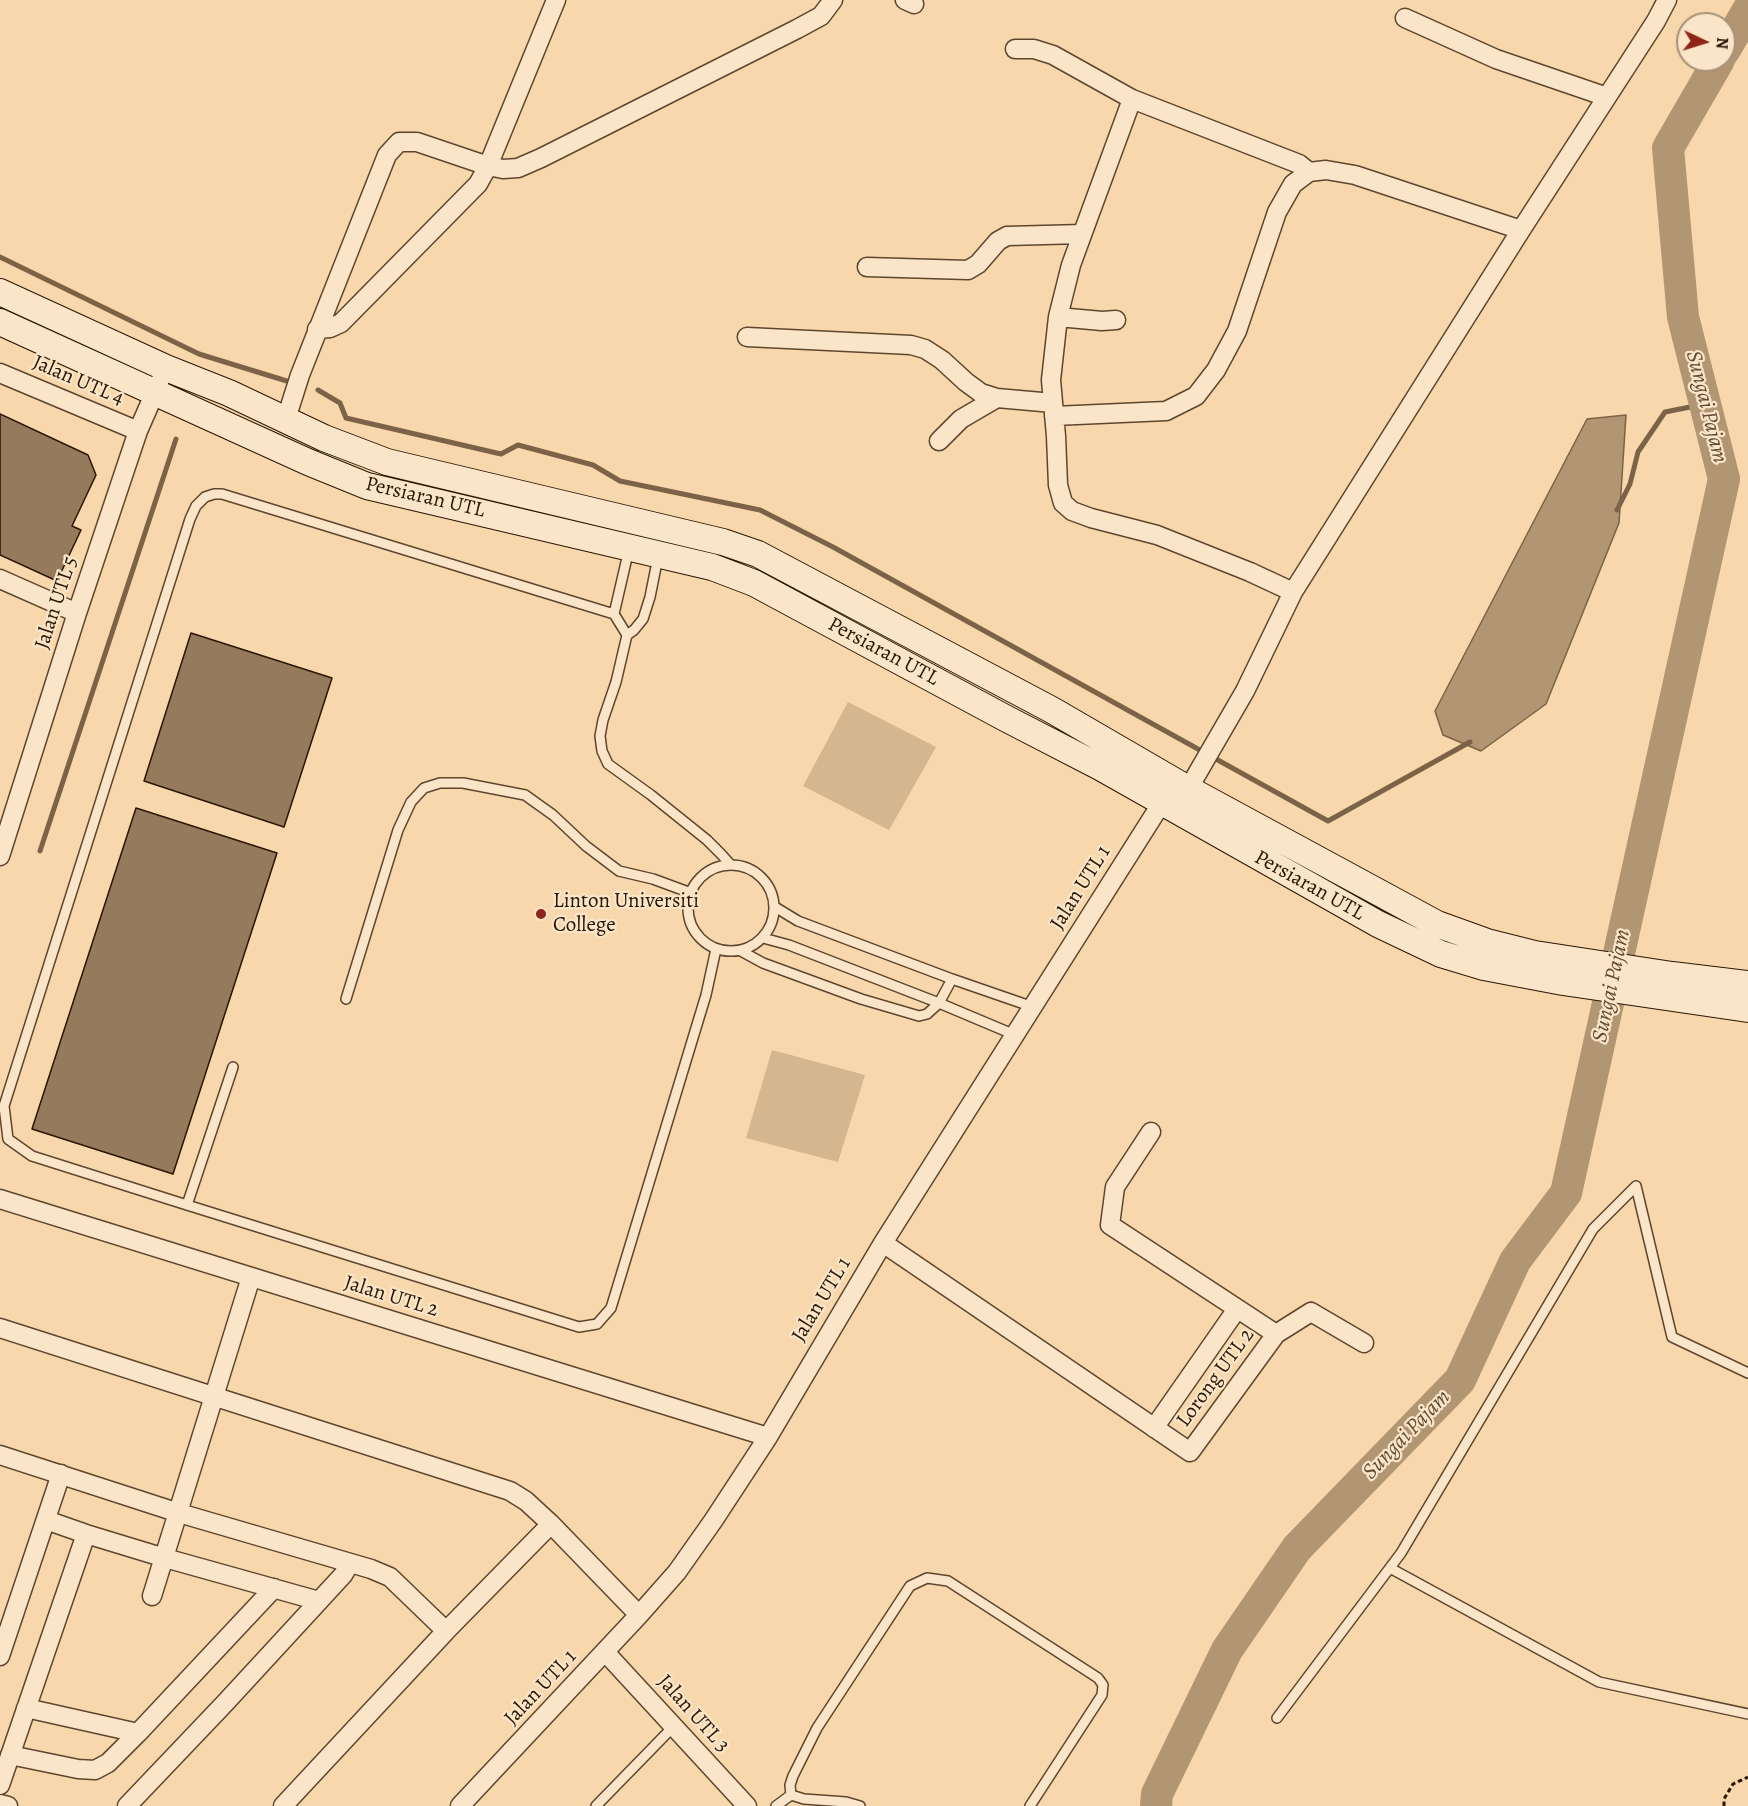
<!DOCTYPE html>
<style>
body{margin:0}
#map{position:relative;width:1748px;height:1806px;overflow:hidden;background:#f7d7ab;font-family:Alegreya,serif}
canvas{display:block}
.north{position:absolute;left:1676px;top:12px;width:60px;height:60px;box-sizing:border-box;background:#fae5c8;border:2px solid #a7927a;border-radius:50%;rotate:94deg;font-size:16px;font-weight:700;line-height:24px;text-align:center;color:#2b1604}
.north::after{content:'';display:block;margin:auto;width:21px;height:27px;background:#8f2418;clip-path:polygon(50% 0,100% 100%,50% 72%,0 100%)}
</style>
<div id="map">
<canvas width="1748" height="1806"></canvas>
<div class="north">N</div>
</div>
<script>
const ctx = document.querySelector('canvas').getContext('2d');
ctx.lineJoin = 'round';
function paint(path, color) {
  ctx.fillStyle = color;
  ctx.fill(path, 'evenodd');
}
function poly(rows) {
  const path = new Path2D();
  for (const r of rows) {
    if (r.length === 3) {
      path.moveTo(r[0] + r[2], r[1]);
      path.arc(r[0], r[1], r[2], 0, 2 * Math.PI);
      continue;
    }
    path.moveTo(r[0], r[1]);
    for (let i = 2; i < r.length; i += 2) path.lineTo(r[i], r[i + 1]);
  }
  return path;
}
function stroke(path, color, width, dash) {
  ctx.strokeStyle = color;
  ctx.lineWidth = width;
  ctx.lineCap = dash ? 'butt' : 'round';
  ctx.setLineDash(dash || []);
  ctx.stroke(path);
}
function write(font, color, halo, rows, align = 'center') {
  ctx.font = font + ' Alegreya,serif';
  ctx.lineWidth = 4.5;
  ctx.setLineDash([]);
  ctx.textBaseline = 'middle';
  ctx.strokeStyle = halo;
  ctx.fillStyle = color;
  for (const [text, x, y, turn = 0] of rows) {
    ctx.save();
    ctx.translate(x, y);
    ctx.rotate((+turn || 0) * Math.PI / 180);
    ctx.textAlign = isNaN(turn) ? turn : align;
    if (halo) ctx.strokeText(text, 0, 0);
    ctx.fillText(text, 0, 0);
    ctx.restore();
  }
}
const green = poly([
 [848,702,936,747,889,830,803,786],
 [772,1050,865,1075,838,1162,746,1138]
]);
const water = poly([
 [1626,415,1619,523,1546,704,1481,751,1443,735,1435,711,1587,419,1626,415]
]);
const stream = poly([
 [0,257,199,354,290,382],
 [318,390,340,403,346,418,501,454,518,445,593,465,620,481,760,510,833,547,1328,821,1470,742],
 [1617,510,1630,484,1638,452,1665,412,1705,404],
 [40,851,176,439]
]);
const river = poly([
 [1724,51,1748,10],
 [1156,1806,1157,1794,1227,1650,1297,1548,1460,1380,1515,1261,1566,1193,1724,479,1683,317,1668,148,1719,60]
]);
const building = poly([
 [0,414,88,455,96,475,72,526,81,530,57,581,0,555,0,414],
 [191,633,332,678,284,827,144,781,191,633],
 [136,808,277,853,173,1174,32,1129,136,808]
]);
const path = poly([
 [1724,1806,1724,1799,1733,1784,1748,1777]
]);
const lane = poly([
 [614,614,629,549],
 [627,635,634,630,643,619,650,597,658,557],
 [731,908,43],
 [775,907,798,921,952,979,1033,1007],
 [763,938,789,945,939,1003,1015,1035],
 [716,949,706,995,611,1308,597,1324,579,1327,187,1205,32,1156,8,1139,4,1106,190,519,196,506,205,497,214,494,222,494,614,614,627,635,616,682,603,720,600,736,602,751,608,764,651,795,707,840,721,854,730,864],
 [741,951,763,963,861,999,919,1016,927,1014,939,1003,952,979],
 [346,999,398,830,411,802,424,788,440,783,463,783,525,795,553,815,586,846,619,871,653,879,691,893],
 [187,1205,233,1067],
 [1390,1568,1599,1682,1748,1714],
 [1277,1718,1401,1553,1593,1229,1636,1186,1672,1337,1748,1373],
 [791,1795,790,1785,793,1776,817,1728,910,1586,927,1578,948,1581,1098,1678,1103,1685,1102,1695,1030,1806],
 [596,1806,673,1727],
 [776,1806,791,1795,804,1799,846,1802,860,1806]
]);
const street = poly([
 [905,0,914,4],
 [1405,18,1496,59,1607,97],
 [1015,49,1034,49,1053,55,1132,99,1299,164,1309,172],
 [1132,99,1071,265,1058,317,1051,380,1056,436,1058,485,1063,503,1072,511,1091,518,1157,535,1250,572,1293,592],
 [867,267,968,270,978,264,998,241,1007,236,1082,234],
 [1058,317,1102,321,1116,320],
 [317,329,330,328,341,323,478,184,488,166,556,0],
 [747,337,911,345,925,349,942,360,966,382,981,393,997,398],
 [0,373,138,431],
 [1054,416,1166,411,1196,396,1216,370,1237,331,1277,212,1293,184,1309,172,1326,170,1355,175,1521,230],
 [286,419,300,375,387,155,399,142,417,142,488,166,503,169,518,168,541,158,797,29,821,16,833,0],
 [939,441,961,419,997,398,1053,403],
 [0,579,77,613],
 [1183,798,1245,691,1293,592,1521,230,1656,21,1667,0],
 [0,856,77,613,138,431,159,383],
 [1151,1132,1115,1187,1110,1225,1276,1334],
 [0,1199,768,1437],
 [883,1243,1190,1452,1276,1334,1311,1312,1364,1343],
 [0,1328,510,1491,526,1501,551,1524,639,1615],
 [1154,1428,1237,1309],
 [0,1455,179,1513,371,1569,390,1577,446,1631],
 [86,1534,165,1558,319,1601],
 [152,1596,251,1277],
 [606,1653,747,1806],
 [0,1656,61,1474],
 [26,1708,138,1733,274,1588],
 [10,1755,78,1769,95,1770,108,1763,138,1733],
 [0,1785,86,1534,46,1520],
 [0,1804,8,1806],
 [127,1806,226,1702,343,1575,350,1563],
 [283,1806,446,1631,551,1524],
 [460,1806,639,1615,677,1572,713,1521,768,1437,883,1243,1168,793]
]);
const secondary = poly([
 [0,292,166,368,229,393,324,438,387,462,723,542,758,554,1052,710,1188,789,1437,924,1487,942,1535,954,1672,975,1748,984],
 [0,322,308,462,367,486,712,567,754,583,1007,719,1100,767,1378,924,1441,954,1484,967,1563,982,1748,1009]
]);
const markers = [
 [541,914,6,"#8f2418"]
];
const streetNames = [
 ["Jalan UTL 4",78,381,23],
 ["Persiaran UTL",425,498,13],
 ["Jalan UTL 5",57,603,-72],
 ["Persiaran UTL",883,652,28],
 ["Persiaran UTL",1309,886,29],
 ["Jalan UTL 1",1081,888,-58],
 ["Jalan UTL 2",391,1297,17],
 ["Jalan UTL 1",822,1300,-59],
 ["Lorong UTL 2",1216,1378,-54],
 ["Jalan UTL 1",541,1688,-47],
 ["Jalan UTL 3",693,1714,48]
];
const poiNames = [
 ["Linton Universiti",553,902],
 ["College",553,926]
];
const waterNames = [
 ["Sungai Pajam",1706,407,76],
 ["Sungai Pajam",1612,986,-78],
 ["Sungai Pajam",1407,1435,-46]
];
paint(green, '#d4b68f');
paint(water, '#b29572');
stroke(water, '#7c6246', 1.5);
stroke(stream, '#7c6246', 5);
stroke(river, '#b29572', 32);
paint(building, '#957a5b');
stroke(building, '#2b1604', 1.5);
stroke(lane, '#5e462e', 12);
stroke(street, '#5e462e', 21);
stroke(secondary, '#2b1604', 28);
stroke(path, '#2b1604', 3, [4.5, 3]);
stroke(lane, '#fae5c8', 9);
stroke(street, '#fae5c8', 18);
stroke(secondary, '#fae5c8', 26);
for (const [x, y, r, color] of markers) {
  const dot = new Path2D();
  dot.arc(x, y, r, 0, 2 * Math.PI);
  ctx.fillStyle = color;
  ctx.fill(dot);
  stroke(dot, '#fae5c8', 2);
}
write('21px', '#2b1604', '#fae5c8', streetNames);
write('21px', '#2b1604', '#fae5c8', poiNames, 'left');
write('italic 22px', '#614930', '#fae5c8', waterNames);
</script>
